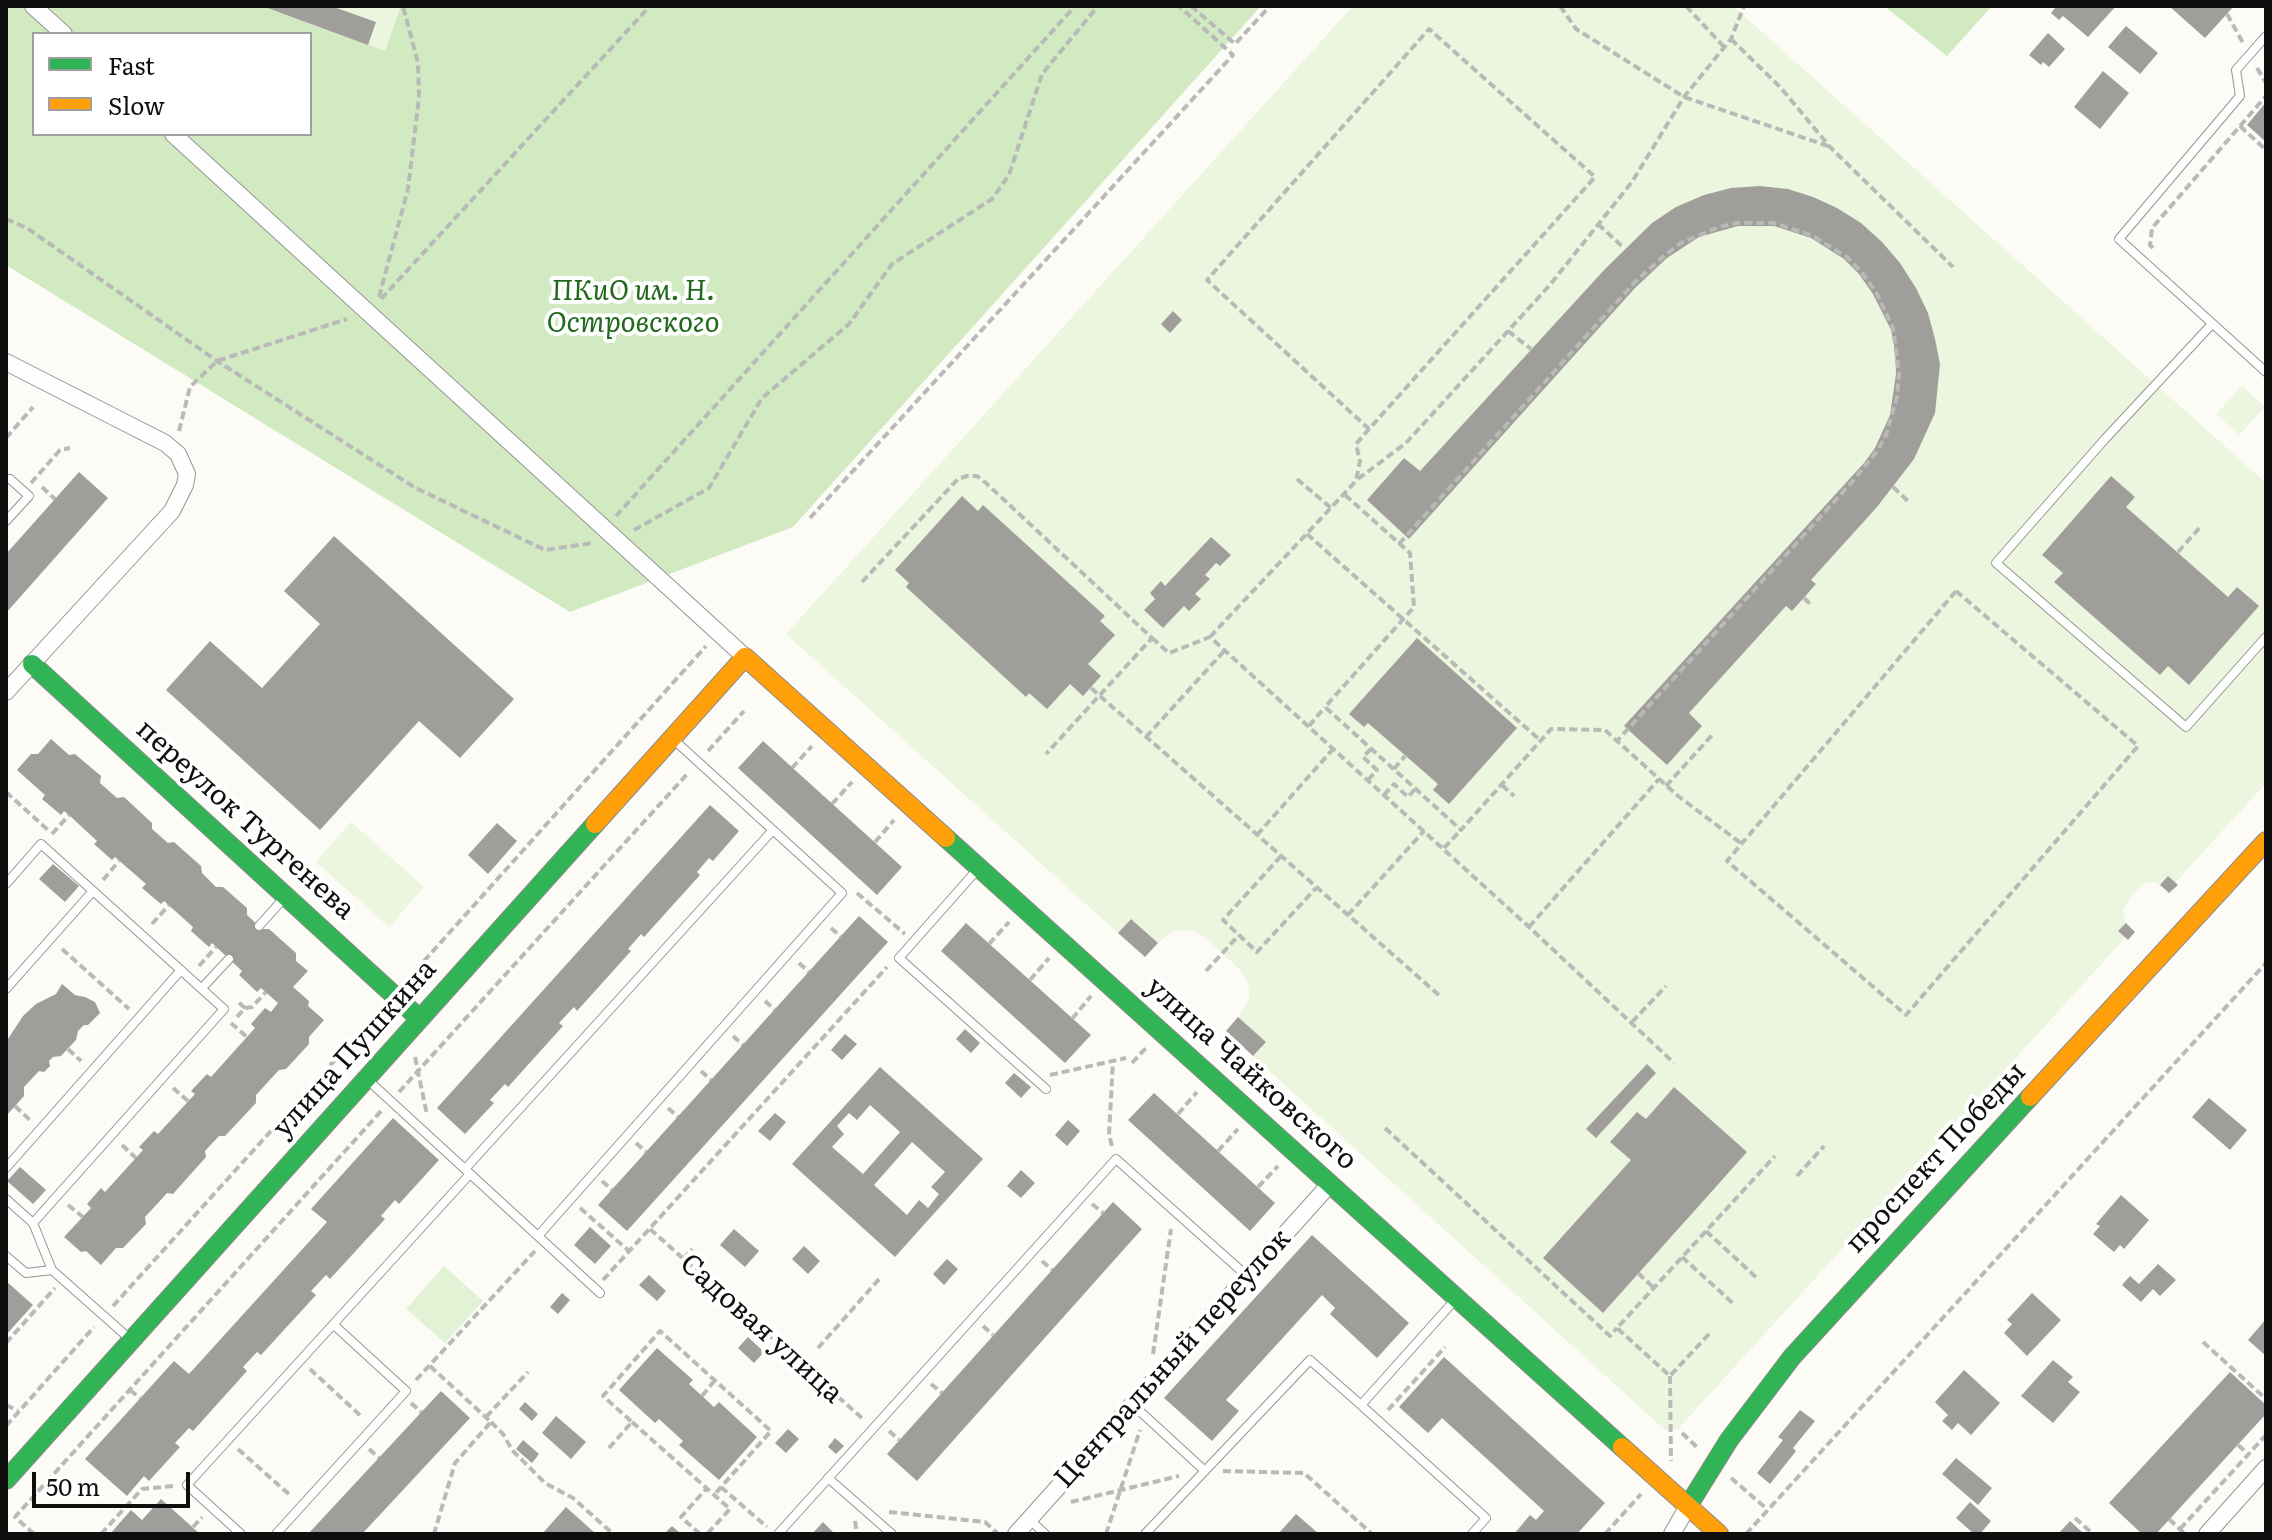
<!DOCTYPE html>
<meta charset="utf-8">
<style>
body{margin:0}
#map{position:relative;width:2272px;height:1540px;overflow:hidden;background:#fcfbf5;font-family:Literata,serif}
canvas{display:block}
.frame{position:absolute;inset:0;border:8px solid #0f0f0f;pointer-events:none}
.legend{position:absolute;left:32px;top:32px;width:280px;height:104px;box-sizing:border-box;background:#fff;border:2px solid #9f9f9f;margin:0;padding:10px 14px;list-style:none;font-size:24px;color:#0f0f0f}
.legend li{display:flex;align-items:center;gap:16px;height:40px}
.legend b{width:40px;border:2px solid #9f9f9f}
.scale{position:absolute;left:32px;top:1472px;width:158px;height:36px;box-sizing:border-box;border:4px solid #0f0f0f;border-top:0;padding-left:10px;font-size:24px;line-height:28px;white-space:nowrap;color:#0f0f0f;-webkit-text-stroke:6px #fff;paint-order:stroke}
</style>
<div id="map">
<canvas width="2272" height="1540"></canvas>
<div class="frame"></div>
<ul class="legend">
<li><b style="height:10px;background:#30b455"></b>Fast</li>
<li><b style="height:10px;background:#ff9f0a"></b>Slow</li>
</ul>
<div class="scale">50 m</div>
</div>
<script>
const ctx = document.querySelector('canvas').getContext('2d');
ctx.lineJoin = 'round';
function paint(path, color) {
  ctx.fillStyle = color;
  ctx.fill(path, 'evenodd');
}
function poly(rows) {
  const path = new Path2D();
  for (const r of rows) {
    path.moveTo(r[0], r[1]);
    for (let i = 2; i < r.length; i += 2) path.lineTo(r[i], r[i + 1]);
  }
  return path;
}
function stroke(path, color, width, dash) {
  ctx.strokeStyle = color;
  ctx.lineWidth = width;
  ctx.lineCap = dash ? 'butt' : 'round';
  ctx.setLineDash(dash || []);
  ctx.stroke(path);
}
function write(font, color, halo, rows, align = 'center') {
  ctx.font = font + ' Literata,serif';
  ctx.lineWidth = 8;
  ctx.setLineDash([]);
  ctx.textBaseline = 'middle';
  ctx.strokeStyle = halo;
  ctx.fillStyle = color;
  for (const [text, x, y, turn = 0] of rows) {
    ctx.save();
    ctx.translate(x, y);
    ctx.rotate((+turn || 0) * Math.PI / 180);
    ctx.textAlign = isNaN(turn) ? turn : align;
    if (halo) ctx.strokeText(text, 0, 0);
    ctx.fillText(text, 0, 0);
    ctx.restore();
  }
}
const green = poly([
 [444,1266,483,1301,445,1343,406,1309]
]);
const forest = poly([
 [6,6,1261,6,793,527,570,612,6,265],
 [34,34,310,34,310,134,34,134],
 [1884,6,1992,6,1947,56]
]);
const pitch = poly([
 [261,6,401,6,385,51],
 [1353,6,1733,6,2266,483,2266,783,2175,883,2168,876,2160,885,2155,882,2147,882,2132,894,2123,910,2126,923,2118,931,2125,938,1678,1429,1665,1430,1253,1056,1265,1042,1238,1017,1249,1000,1249,988,1246,978,1238,968,1205,937,1194,931,1182,930,1172,932,1158,943,1131,919,1118,933,786,634],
 [2242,386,2265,407,2239,435,2216,414],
 [351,822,424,887,389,927,316,862]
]);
const building = poly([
 [262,6,331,6,376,22,368,45],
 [2053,6,2116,6,2088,37,2063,16,2059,20,2051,13,2055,8],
 [2169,6,2234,6,2205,38],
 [2126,26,2158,53,2140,74,2108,47],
 [2048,33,2065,49,2049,67,2043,62,2041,65,2029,55],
 [2103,71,2129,93,2100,129,2074,107],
 [2266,102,2266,142,2247,125],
 [1760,186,1788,189,1813,197,1837,208,1861,223,1882,242,1900,263,1916,288,1928,313,1935,339,1940,364,1935,413,1914,459,1877,507,1811,580,1816,584,1792,611,1786,606,1689,713,1702,726,1667,765,1624,726,1864,463,1875,448,1890,415,1896,374,1895,350,1891,330,1873,294,1859,274,1844,259,1811,238,1774,226,1738,226,1699,237,1667,258,1635,288,1409,539,1367,500,1404,458,1420,471,1605,269,1652,223,1676,207,1704,195,1731,188],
 [1173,311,1182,320,1170,333,1161,324],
 [79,472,108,498,6,613,6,554],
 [2111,476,2135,497,2126,507,2228,597,2237,587,2259,606,2189,685,2168,666,2160,675,2054,582,2063,573,2042,555],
 [962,496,978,511,983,505,1105,616,1100,621,1115,635,1088,664,1101,676,1083,696,1070,684,1047,709,1029,693,1026,697,906,587,909,583,895,570],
 [334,536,514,699,460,758,419,721,320,830,166,690,210,641,262,688,320,624,284,591],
 [1211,537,1231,555,1220,566,1216,563,1205,575,1210,579,1195,594,1201,599,1189,611,1184,606,1163,628,1144,610,1155,599,1150,593,1161,581,1165,586],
 [1417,638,1517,728,1449,804,1433,790,1438,784,1368,723,1364,727,1349,714],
 [51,739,69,755,75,754,101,776,100,783,117,798,124,797,152,823,152,829,168,843,174,842,201,866,202,873,216,887,223,887,247,908,247,915,262,929,269,929,296,953,296,961,308,971,293,987,309,1001,308,1006,324,1020,309,1037,309,1044,286,1069,279,1070,256,1095,256,1103,225,1136,219,1136,205,1151,206,1157,173,1194,167,1193,159,1202,145,1217,146,1224,123,1248,116,1248,101,1265,86,1251,81,1252,64,1237,91,1208,87,1204,101,1188,105,1192,143,1150,139,1147,154,1131,158,1134,195,1094,191,1091,207,1074,211,1077,255,1028,251,1024,265,1008,271,1012,278,1003,261,988,257,992,239,975,242,971,212,943,209,947,191,931,193,927,164,901,161,904,142,888,146,884,115,857,112,860,94,844,97,841,69,815,64,811,61,815,42,799,45,795,17,770,31,754,38,754],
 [763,741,902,867,877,895,738,768],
 [710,805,739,831,713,861,709,858,697,872,700,875,644,937,641,934,628,949,631,951,577,1011,574,1007,559,1023,563,1026,508,1087,505,1084,490,1100,494,1103,465,1134,437,1108],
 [497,823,517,841,488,874,468,855],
 [53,864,79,886,65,902,39,879],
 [2168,876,2178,885,2169,893,2160,885],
 [859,916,888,942,627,1231,598,1205],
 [1131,919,1158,943,1145,957,1118,933],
 [966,923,1091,1035,1065,1063,941,951],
 [2126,923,2135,932,2128,940,2118,931],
 [62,984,75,995,85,997,95,1002,100,1013,88,1025,84,1025,78,1031,76,1040,61,1056,53,1057,49,1061,50,1066,44,1072,39,1071,24,1087,24,1096,6,1116,6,1042,23,1016,36,1004,56,994],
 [1238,1017,1266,1042,1253,1056,1226,1031],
 [965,1029,980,1043,971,1053,956,1039],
 [845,1034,857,1044,842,1060,831,1050],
 [1647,1064,1656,1073,1596,1138,1586,1129],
 [880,1067,983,1159,895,1257,792,1164],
 [870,1105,900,1132,863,1174,832,1147,844,1134,837,1126,849,1113,857,1120],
 [912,1142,945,1172,931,1187,939,1194,928,1208,919,1200,907,1215,874,1185],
 [1014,1073,1031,1087,1021,1098,1005,1083],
 [1674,1087,1747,1152,1603,1313,1543,1258,1631,1160,1610,1142,1637,1112,1646,1119],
 [1154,1093,1275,1203,1250,1231,1128,1120],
 [2209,1098,2247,1130,2230,1150,2192,1117],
 [775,1113,786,1122,770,1141,758,1131],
 [393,1118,439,1160,399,1204,395,1200,381,1216,385,1219,330,1279,326,1275,311,1291,316,1295,261,1355,257,1352,243,1367,247,1371,193,1431,189,1428,175,1443,180,1447,149,1481,144,1476,127,1496,85,1459,174,1361,189,1374,327,1222,311,1209],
 [1068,1120,1080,1131,1067,1146,1055,1135],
 [20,1167,46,1190,33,1204,7,1181],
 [1021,1170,1035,1183,1021,1198,1007,1186],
 [2121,1195,2149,1220,2124,1249,2120,1245,2114,1252,2093,1234,2100,1226,2096,1224],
 [1113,1202,1142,1229,917,1481,887,1454],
 [590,1227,611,1246,595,1264,574,1245],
 [734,1229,759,1251,745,1267,720,1245],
 [1312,1235,1409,1323,1377,1358,1330,1314,1335,1308,1322,1295,1226,1400,1239,1411,1212,1441,1164,1398],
 [804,1246,820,1261,808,1274,792,1259],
 [947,1259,958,1269,944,1285,933,1274],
 [2158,1264,2176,1280,2160,1296,2153,1289,2141,1302,2122,1285,2130,1276,2139,1284],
 [649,1275,666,1291,657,1301,639,1285],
 [6,1281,33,1305,6,1335],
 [562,1293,570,1300,558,1314,550,1307],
 [2032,1293,2061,1320,2027,1356,2004,1333,2012,1324,2007,1320],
 [2266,1319,2266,1356,2248,1340],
 [748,1337,764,1352,754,1363,738,1348],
 [657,1348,693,1380,689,1384,714,1407,719,1402,757,1437,719,1480,679,1445,683,1441,659,1419,655,1423,619,1390],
 [1444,1357,1605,1503,1577,1534,1514,1534,1530,1515,1536,1520,1544,1511,1442,1418,1428,1433,1399,1407],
 [2053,1360,2073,1377,2068,1382,2080,1392,2053,1423,2021,1396],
 [1964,1370,2000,1403,1971,1435,1958,1423,1952,1430,1942,1421,1948,1415,1935,1402],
 [2230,1372,2266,1405,2266,1414,2156,1534,2142,1534,2109,1503],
 [441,1391,470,1418,362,1534,308,1534],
 [525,1402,538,1414,532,1421,519,1409],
 [1800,1410,1815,1421,1793,1448,1796,1451,1770,1484,1757,1473,1783,1440,1778,1437],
 [556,1416,586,1442,571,1459,542,1433],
 [788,1429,799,1439,786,1453,775,1443],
 [835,1438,844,1446,836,1454,828,1447],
 [523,1440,539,1454,532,1463,516,1449],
 [1956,1458,1992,1488,1978,1505,1942,1474],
 [161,1499,200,1534,110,1534,131,1510,142,1520],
 [1970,1502,1991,1521,1980,1534,1974,1534,1956,1518],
 [566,1507,596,1534,542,1534],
 [1296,1514,1319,1534,1278,1534],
 [2070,1521,2084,1534,2058,1534],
 [823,1522,835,1534,812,1534],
 [672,1526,681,1534,664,1534]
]);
const path = poly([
 [1191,6,1235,44,1270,6],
 [1560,6,1576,29,1684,97,1828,146],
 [1686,6,1724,47],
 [2227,14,2243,43],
 [1731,39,1781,88,1830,147,1953,267],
 [2257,68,2266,83],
 [2240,126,2266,150],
 [6,219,27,228,217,361,414,487,545,550,592,543],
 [1598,224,1624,248],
 [2153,248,2150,245,2152,228,2266,96],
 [379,297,408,189,419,97,418,63,403,6],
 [381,299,650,6],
 [1508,331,1531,349],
 [179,431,190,387,217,361,347,319],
 [6,438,33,407],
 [1297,479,1331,508],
 [1358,479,1406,443,1549,286,1632,182,1684,97,1731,39,1744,6],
 [31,483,60,450,70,448],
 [42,487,55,499],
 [1893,487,1909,502],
 [1345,495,1410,553,1414,607,1325,707,1461,830,1551,729,1605,730,1678,796,1742,844],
 [616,516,1075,6],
 [810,518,1233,55,1179,6],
 [634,530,709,488,762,398,849,324,892,264,992,199,1009,175,1042,74,1098,6],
 [1307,534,1541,741],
 [1399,544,1634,283,1665,255,1681,243,1719,227,1737,223,1773,223,1811,235,1847,257,1862,273,1876,292,1893,328,1899,373,1897,397,1886,435,1878,450,1852,482,1617,741],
 [2178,552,2202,525],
 [862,582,958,479,967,476,977,476,986,483,1152,638,1046,754],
 [1956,591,2138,746,1906,1015,1727,861,1956,591],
 [1804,598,1810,604],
 [1210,637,1356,481,1360,461,1356,444,1369,429,1595,177,1429,29,1207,280,1369,429],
 [1152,638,1169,653,1210,637,1529,927,1674,1063],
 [1091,688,1441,997],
 [1309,726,1325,707],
 [1146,737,1225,650],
 [708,751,744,711],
 [792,768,812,746],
 [1394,769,1405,756],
 [1368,780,1377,770,1363,757,1371,749],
 [1502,785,1514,796],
 [1666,786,1714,733],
 [6,792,49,831],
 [1384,795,1394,784,1408,797,1415,789],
 [832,804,852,782],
 [52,834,69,815],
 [1257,835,1333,749],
 [875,842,894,820],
 [1444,848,1461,830],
 [1281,856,1223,920,1257,952,1316,888],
 [103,880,119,861],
 [857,893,905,934],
 [1348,915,1424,831],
 [152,924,169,905],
 [1529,927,1659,779],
 [831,928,841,937],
 [989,944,1009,922],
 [62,949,129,1009],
 [799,963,809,972],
 [199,966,216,947],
 [1206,971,1239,935],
 [408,979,706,646],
 [1030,980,1049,958],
 [765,1001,775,1010],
 [245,1008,252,1007,266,992],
 [237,1017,245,1008,237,1001],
 [1072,1019,1091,996],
 [1632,1022,1666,986],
 [231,1023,247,1037],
 [733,1036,743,1045],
 [68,1049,81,1061],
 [415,1057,427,1115],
 [1132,1063,1146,1048],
 [701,1071,711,1080],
 [1050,1075,1126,1058],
 [173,1088,188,1101],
 [399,1092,689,772],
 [15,1106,31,1121],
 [668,1108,678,1117],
 [1178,1114,1197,1092],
 [1385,1128,1610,1336,1617,1328],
 [636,1143,646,1152],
 [122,1145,136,1158],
 [1112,1146,1109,1135,1113,1061],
 [1218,1151,1238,1129],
 [1797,1176,1824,1146],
 [602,1181,612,1190],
 [1258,1187,1278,1166],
 [1092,1204,1103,1213],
 [68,1205,83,1217],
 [580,1208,629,1251],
 [650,1229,863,1419],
 [1706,1231,1758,1279],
 [1682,1257,1735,1305],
 [683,1259,692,1249],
 [1042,1261,1052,1270],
 [1638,1273,1654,1288],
 [603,1280,887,967],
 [113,1306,381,1009],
 [983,1326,993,1335],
 [1709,1334,1670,1376,1617,1328,1775,1156],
 [2203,1342,2266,1399],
 [6,1343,55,1288],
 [818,1348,881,1277],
 [1153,1354,1171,1229],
 [430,1366,491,1422,455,1463,434,1534],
 [310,1369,363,1418],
 [1670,1376,1671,1461],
 [416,1380,535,1251],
 [931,1384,942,1393],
 [130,1390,140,1398],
 [702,1396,715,1380],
 [411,1403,421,1412],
 [6,1405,18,1411],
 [1388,1410,1445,1347],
 [486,1417,528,1372],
 [491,1422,503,1434,512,1450,545,1483,573,1498,613,1534],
 [632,1422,730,1509,707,1534],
 [6,1426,94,1327],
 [889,1431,899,1440],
 [1682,1433,1698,1448],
 [2238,1445,2248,1454],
 [609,1448,632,1422,603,1396,660,1331,771,1431,714,1495],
 [238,1449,291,1496],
 [369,1449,379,1458],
 [1223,1471,1304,1473,1372,1534],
 [1731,1478,1767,1509],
 [721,1487,767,1527],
 [1071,1502,1179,1476],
 [889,1512,985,1522,998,1534],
 [2075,1518,2093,1534],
 [2169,1519,2185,1534],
 [855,1521,857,1534],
 [193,1527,202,1517],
 [2180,1529,2266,1435],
 [34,1534,15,1517,382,1110],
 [101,1534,142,1489,173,1486],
 [700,1534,681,1517,707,1488],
 [1106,1534,1140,1430],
 [1605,1534,1641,1494],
 [1746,1534,2266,963]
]);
const lane = poly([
 [2266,36,2236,70,2240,96,2119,239,2266,372],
 [2212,324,2105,439,1996,563,2186,727,2266,637],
 [6,479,10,479,29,496,6,521],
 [977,870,899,958,1046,1089],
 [6,884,41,844,224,1009,33,1223],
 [259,926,285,897],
 [202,988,229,959],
 [6,989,93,891],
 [370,1082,600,1293],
 [6,1168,181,970],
 [465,1169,773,830],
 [6,1199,33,1223,52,1270,131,1340],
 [538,1236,842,893,673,739],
 [6,1256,26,1273,52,1270],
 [1132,1404,1205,1471],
 [1361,1405,1486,1518,1472,1534],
 [828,1478,892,1534],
 [1029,1519,1045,1534],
 [241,1534,187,1485,470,1174],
 [276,1534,406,1391,334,1325],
 [778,1534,1116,1159,1247,1276],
 [1145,1534,1310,1360,1361,1405,1454,1301]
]);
const street = poly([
 [33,6,64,34],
 [173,134,745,657],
 [6,362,165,443,178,454,187,474,185,485,172,511,6,692],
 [1016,1534,1330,1184],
 [1672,1534,1688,1506],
 [2207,1534,2266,1468]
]);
const fast = poly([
 [32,664,420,1019],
 [946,838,1622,1447],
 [6,1480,595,824],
 [1688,1506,1729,1440,1792,1357,2030,1097]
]);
const slow = poly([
 [595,824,745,657,946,838],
 [2030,1097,2266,841],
 [1622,1447,1719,1534]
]);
const parkNames = [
 ["ПКиО им. Н.",633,292],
 ["Островского",633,324]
];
const streetNames = [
 ["переулок Тургенева",245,820,42],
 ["улица Пушкина",355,1049,-48],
 ["улица Чайковского",1251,1074,42],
 ["проспект Победы",1936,1158,-47],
 ["Садовая улица",761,1329,42],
 ["Центральный переулок",1173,1359,-48]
];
paint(green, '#e2f2d5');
paint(forest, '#d1eac2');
paint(pitch, '#ecf6de');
paint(building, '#a09e9a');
stroke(lane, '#969593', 10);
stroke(street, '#969593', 18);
stroke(fast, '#8c8c89', 20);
stroke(slow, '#8c8c89', 20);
stroke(path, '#b9b9b8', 4, [8, 4]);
stroke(lane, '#fffefe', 8);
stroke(street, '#fffefe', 16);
stroke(fast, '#30b455', 18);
stroke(slow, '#ff9f0a', 18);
write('italic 28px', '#22691d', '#fff', parkNames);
write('28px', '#0f0f0f', '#fff', streetNames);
</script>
